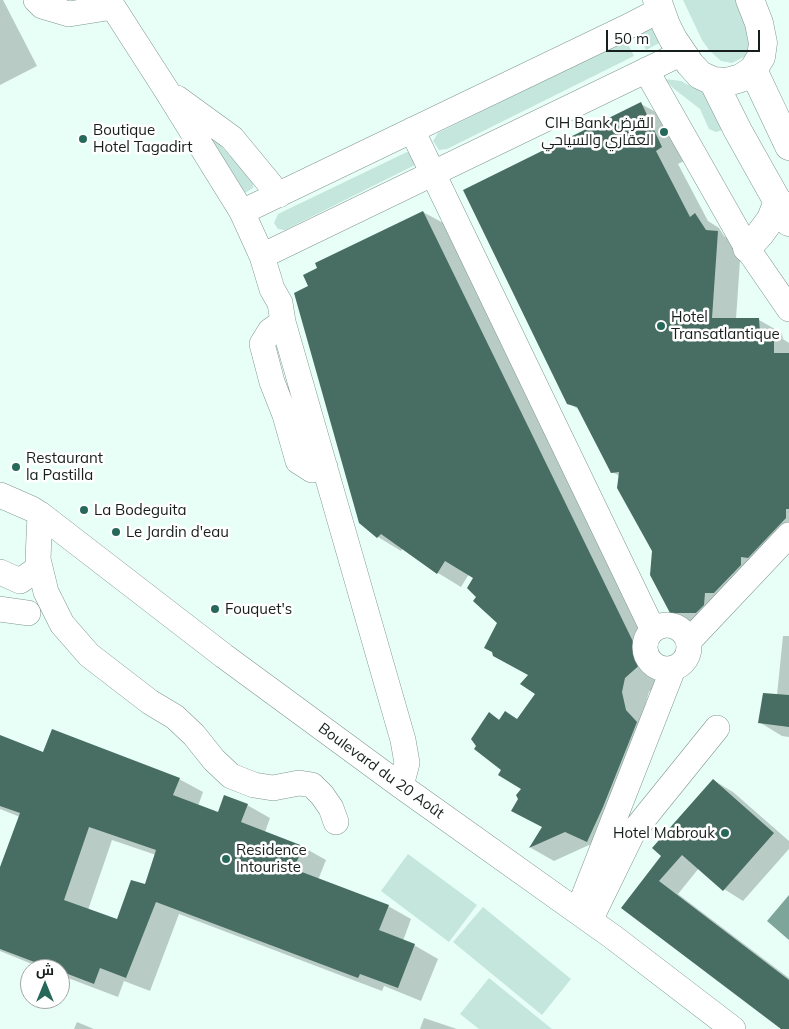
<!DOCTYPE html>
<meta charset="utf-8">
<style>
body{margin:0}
#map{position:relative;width:789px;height:1029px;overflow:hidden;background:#e7fff7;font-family:Mulish,Cairo,sans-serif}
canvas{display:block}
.north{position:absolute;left:20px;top:959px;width:50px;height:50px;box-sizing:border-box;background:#fff;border:1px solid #a2a5a4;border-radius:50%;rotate:0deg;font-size:14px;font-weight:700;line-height:20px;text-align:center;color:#161f1c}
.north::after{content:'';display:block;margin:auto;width:18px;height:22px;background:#26695a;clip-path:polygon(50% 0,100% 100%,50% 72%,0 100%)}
.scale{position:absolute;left:606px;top:30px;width:154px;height:22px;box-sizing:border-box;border:2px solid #161f1c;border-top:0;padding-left:6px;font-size:15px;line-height:18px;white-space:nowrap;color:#161f1c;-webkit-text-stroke:4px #fff;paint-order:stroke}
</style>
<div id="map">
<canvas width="789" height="1029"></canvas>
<div class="north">ش</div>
<div class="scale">50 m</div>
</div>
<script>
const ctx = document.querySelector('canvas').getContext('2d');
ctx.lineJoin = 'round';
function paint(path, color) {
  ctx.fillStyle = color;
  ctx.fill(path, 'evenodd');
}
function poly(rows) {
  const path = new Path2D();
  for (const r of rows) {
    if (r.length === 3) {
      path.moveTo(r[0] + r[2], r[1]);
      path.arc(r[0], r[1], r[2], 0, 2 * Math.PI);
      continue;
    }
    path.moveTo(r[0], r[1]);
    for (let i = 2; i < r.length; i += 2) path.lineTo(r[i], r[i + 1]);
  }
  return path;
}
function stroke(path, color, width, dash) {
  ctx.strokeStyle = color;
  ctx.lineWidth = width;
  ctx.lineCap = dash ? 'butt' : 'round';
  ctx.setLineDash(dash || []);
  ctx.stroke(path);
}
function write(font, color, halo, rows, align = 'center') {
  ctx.font = font + ' Mulish,Cairo,sans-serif';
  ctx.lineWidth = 5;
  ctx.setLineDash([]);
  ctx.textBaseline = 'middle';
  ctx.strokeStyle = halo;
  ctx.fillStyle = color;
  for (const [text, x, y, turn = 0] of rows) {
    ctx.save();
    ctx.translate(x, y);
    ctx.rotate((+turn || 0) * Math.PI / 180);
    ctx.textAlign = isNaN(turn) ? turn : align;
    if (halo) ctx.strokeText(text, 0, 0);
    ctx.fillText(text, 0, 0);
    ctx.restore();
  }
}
const green = poly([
 [683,0,737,0,745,16,750,49,746,56,732,63,721,61,709,50,702,40],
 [651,28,654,28,661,42,646,50,639,34],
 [626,40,634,56,447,149,439,150,433,141,438,133],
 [665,79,681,81,704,93,725,129,716,132,709,129,700,109,673,88],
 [207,131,253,181,253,188,240,196],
 [407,152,415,152,415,165,285,230,278,229,274,223,278,214],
 [408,854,477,905,449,942,381,891],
 [483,907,571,979,542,1015,453,942],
 [489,978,552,1029,479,1029,460,1014]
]);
const water = poly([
 [789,895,789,940,767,921]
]);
const shadow = poly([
 [0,0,3,0,37,66,0,85],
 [641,104,665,117,684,161,678,164,708,221,719,228,724,236,741,246,736,319,759,320,782,333,783,339,789,343,789,552,695,626,671,612,653,551,620,476,612,472,580,410,568,403],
 [423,212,447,225,665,676,649,692,645,706,649,725,611,855,589,845,554,861,531,848,543,827,523,789,503,770,490,714,500,720,518,720,537,693,529,675,499,623,478,596,475,578,469,574,461,587,438,573,403,548,401,551,378,537],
 [783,636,789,636,789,737,782,736,759,722,777,695],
 [0,736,44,753,179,779,203,792,198,806,219,813,247,805,270,818,265,832,303,847,326,860,318,880,388,906,411,919,403,941,414,945,438,959,421,1001,384,986,382,991,179,914,150,991,124,981,118,997,60,975,60,969,44,969,0,951,0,870,20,817,0,809],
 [112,840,156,855,145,886,118,920,88,910],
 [713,780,733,792,789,841,789,849,743,901,724,889,699,868,678,894,789,978,789,1029,783,1029,622,908,663,855],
 [424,1018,457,1029,420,1029],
 [77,1022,94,1029,74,1029]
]);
const building = poly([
 [641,102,662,147,656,151,690,217,695,213,706,230,718,231,712,318,759,318,760,333,774,333,774,353,789,353,789,509,786,509,786,518,748,558,741,557,741,565,714,593,705,593,704,605,696,613,670,613,650,575,652,551,617,488,619,472,611,473,577,407,567,404,463,190],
 [423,211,643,662,625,678,622,692,626,710,637,722,603,807,587,842,565,832,529,848,542,827,511,811,518,799,516,795,521,789,498,775,501,770,474,749,476,746,471,739,489,712,499,720,505,711,517,719,535,694,520,684,528,675,493,656,492,652,484,648,497,623,473,601,476,597,467,588,473,578,445,561,437,574,381,534,377,538,359,523,294,293,308,286,303,275,317,268,315,263],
 [763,693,789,695,789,727,758,723],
 [52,729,180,778,173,795,218,812,224,795,248,804,241,822,303,846,294,869,389,905,379,930,415,944,398,988,360,974,358,978,156,902,126,978,100,968,94,984,60,971,60,969,53,969,0,949,0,867,20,813,0,806,0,735,43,752],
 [89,827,156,850,145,884,131,880,117,919,64,900],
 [713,779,774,833,723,891,682,855,659,881,789,980,789,1029,781,1029,621,908,661,856,652,848]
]);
const minor = poly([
 [36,0,42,6,69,14,113,7],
 [108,0,113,7,167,91,242,212,262,256,272,289,280,303,283,322,403,740,407,763,401,786],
 [646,70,747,248,789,309],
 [177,98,232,138,279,195],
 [412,130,653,630],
 [242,212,627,27,660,10],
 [262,256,682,53],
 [283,322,270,331,262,344,272,382,285,415,298,461,312,470,325,467],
 [0,495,32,509,40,514,224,656,401,786,613,937,733,1029],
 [40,514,38,559,46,592,62,624,89,655,150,702,175,717,194,735,214,760,231,776,254,785,273,788,299,783,312,785,322,795,331,808,336,822],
 [0,572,20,581,40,567],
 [0,609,28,613],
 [667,647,22],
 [689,641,789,535],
 [578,911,673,669],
 [594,912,633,832,717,728]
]);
const major = poly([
 [657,0,666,25,673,39,690,64,700,75,713,81,727,82,741,78,753,70,761,57,763,43,759,23,750,0],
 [753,70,789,146],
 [713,81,738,131,789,222],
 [747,248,760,234,771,219,778,201]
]);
const markers = [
 [664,132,5,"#26695a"],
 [83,139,5,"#26695a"],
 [661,326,5,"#26695a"],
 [16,467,5,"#26695a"],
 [84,510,5,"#26695a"],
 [116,532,5,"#26695a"],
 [215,609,5,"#26695a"],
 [725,833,5,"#26695a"],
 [226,859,5,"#26695a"]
];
const poiNames = [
 ["CIH Bank القرض",654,123,"right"],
 ["العقاري والسياحي",654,140,"right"],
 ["Boutique",93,130],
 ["Hotel Tagadirt",93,147],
 ["Hotel",671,317],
 ["Transatlantique",671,334],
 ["Restaurant",26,458],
 ["la Pastilla",26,475],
 ["La Bodeguita",94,510],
 ["Le Jardin d'eau",126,532],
 ["Fouquet's",225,609],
 ["Hotel Mabrouk",715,833,"right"],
 ["Residence",236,850],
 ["Intouriste",236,867]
];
const streetNames = [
 ["Boulevard du 20 Août",381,771,36]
];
paint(green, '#c4e6dc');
paint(water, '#7da599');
paint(shadow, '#0003');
paint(building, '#486e63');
stroke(minor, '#80968f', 26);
stroke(major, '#80968f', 29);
stroke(minor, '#fff', 25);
stroke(major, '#fff', 28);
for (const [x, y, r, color] of markers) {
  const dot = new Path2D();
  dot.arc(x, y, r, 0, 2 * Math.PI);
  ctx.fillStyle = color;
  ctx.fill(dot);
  stroke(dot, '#fff', 2);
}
write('15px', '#161f1c', '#fff', poiNames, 'left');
write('15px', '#161f1c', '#fff', streetNames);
</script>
